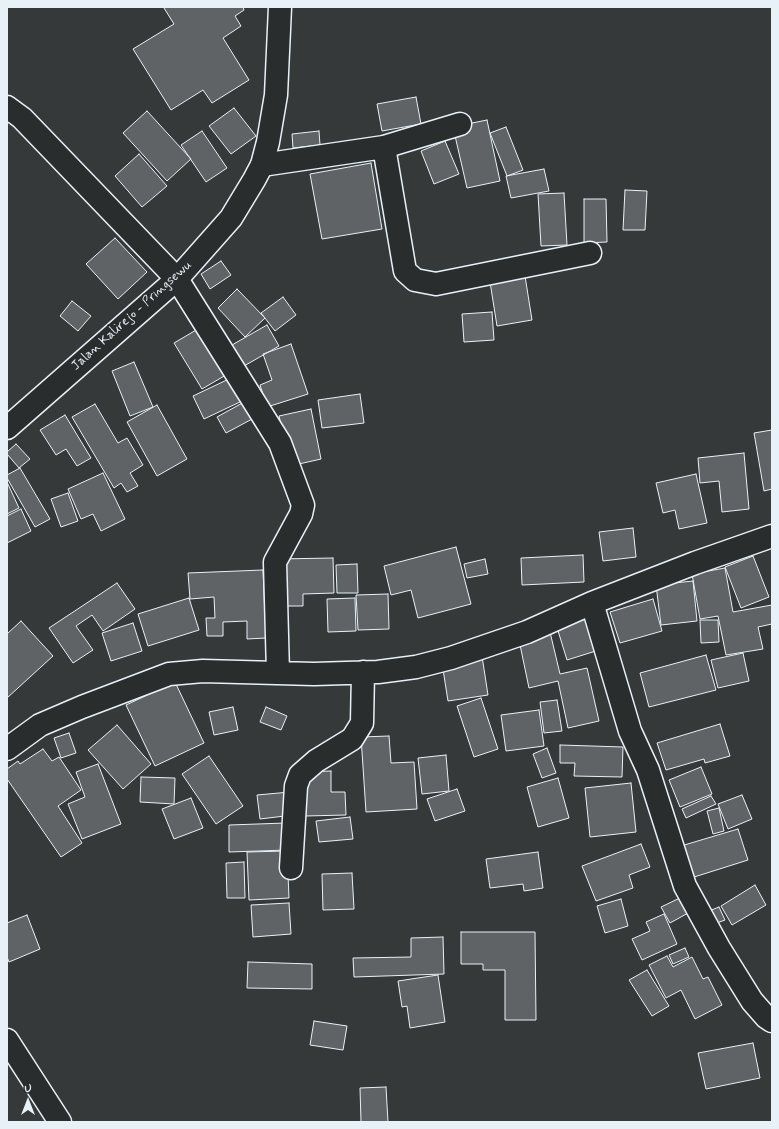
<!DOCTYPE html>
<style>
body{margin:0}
#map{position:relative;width:779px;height:1129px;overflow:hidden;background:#35393a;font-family:Mynerve,sans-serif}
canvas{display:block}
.frame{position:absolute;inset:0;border:8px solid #e8f1f8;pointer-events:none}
.north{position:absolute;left:8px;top:1081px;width:40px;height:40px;-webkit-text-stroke:3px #2a2d2e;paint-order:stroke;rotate:0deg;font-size:11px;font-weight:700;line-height:16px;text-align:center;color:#e8f1f8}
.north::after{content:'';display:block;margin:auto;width:14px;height:18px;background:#e8f1f8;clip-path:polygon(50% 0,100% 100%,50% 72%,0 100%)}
</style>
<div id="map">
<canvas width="779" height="1129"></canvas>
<div class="frame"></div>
<div class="north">U</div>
</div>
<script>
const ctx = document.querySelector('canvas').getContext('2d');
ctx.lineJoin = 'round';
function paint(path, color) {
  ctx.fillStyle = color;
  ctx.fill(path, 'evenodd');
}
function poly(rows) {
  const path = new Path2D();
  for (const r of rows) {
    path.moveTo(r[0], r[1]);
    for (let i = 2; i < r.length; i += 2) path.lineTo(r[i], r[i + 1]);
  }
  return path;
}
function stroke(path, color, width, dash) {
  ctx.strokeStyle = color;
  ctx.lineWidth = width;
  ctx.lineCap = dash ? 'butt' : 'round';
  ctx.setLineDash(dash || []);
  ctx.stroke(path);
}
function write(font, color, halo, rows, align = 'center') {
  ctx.font = font + ' Mynerve,sans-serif';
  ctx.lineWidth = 4;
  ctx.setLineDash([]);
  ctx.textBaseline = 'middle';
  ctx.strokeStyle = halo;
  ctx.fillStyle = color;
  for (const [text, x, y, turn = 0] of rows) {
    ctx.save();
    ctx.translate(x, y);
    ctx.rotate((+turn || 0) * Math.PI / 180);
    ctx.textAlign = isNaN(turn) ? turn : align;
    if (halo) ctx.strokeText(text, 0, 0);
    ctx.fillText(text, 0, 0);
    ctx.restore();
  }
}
const building = poly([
 [166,7,243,7,244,10,235,16,241,26,223,38,249,80,212,103,203,90,171,110,133,49,174,24,164,8,166,7],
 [416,97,421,124,382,131,377,104,416,97],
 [234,108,256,136,231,154,209,126,234,108],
 [147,111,191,159,167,181,123,133,147,111],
 [487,120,500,181,467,188,453,127,487,120],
 [506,127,523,170,507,176,490,133,506,127],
 [202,131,227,168,206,182,181,145,202,131],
 [319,131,320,145,293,148,292,134,319,131],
 [445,141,459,174,434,184,421,151,445,141],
 [139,154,167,186,142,207,115,176,139,154],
 [371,163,382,229,322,239,310,174,371,163],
 [544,169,549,191,511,198,506,176,544,169],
 [625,190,647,191,645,230,623,230,625,190],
 [564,193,567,245,541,246,538,194,564,193],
 [584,199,606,199,607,242,584,243,584,199],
 [115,238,147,272,118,299,86,264,115,238],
 [221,261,231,275,210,289,201,274,221,261],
 [525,276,532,320,497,326,490,282,525,276],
 [237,289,265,318,245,337,218,308,237,289],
 [283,297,296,315,275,331,261,313,283,297],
 [72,301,91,316,78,331,60,316,72,301],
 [492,312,494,340,464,342,462,314,492,312],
 [267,325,279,346,237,370,225,349,267,325],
 [203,326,231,372,202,389,174,343,203,326],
 [291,344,308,394,267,407,260,385,272,380,263,354,291,344],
 [134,362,153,407,130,416,112,371,134,362],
 [231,378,242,401,204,419,193,396,231,378],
 [360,394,364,423,322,428,318,400,360,394],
 [246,401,254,418,226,433,217,417,246,401],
 [95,404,118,443,127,438,143,465,130,473,138,486,127,492,121,483,114,488,72,417,95,404],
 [157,405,187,459,157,476,127,422,157,405],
 [311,409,321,459,290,466,279,416,311,409],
 [65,415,91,458,77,466,66,449,56,455,40,430,65,415],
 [772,430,772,489,764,491,754,433,772,430],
 [16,444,30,459,19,468,7,454,7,452,16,444],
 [744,453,749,509,722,512,719,481,700,483,698,458,744,453],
 [20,468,50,519,35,527,7,478,7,475,20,468],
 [103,473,125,519,101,531,93,514,81,519,68,489,103,473],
 [696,474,707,523,679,529,675,510,663,513,656,483,696,474],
 [7,482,19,508,7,514,7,482],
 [68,493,78,521,61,527,51,499,68,493],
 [21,509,31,531,7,543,7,516,21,509],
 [633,528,636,557,603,561,599,532,633,528],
 [456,547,471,604,418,618,411,590,391,595,384,566,456,547],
 [583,555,584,582,522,585,521,558,583,555],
 [753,556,769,597,741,608,725,567,753,556],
 [333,558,334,593,303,594,303,606,279,606,278,559,333,558],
 [485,559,488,574,467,578,464,564,485,559],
 [357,564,358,593,337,593,336,565,357,564],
 [725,568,733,612,772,605,772,624,758,627,763,649,726,655,718,616,700,619,692,574,725,568],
 [263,570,266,638,247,639,247,621,223,622,223,636,207,636,206,618,215,618,214,597,190,599,188,573,263,570],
 [693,581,697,621,661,625,656,585,693,581],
 [117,583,135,609,103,631,92,615,76,626,93,650,73,663,49,628,117,583],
 [388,594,389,629,358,630,356,595,388,594],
 [189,598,199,630,148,646,138,614,189,598],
 [355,598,356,631,328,632,327,599,355,598],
 [653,599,662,631,620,643,610,612,653,599],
 [587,611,599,650,567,660,555,621,587,611],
 [700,620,718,620,719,642,701,643,700,620],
 [21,621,53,656,7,698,7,634,21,621],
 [133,623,142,651,111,661,102,633,133,623],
 [550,632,560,674,587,668,599,721,568,728,558,681,529,688,519,640,550,632],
 [743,653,749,681,718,688,711,660,743,653],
 [706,655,716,690,649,707,640,673,706,655],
 [482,656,488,695,448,701,442,663,482,656],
 [175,682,204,743,155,766,126,705,175,682],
 [481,698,498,749,474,757,457,706,481,698],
 [557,700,562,731,544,733,540,702,557,700],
 [233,707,238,730,214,735,209,712,233,707],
 [266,707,287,716,281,730,260,722,266,707],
 [539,710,544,746,506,751,501,715,539,710],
 [720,724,730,756,705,763,704,759,666,770,657,743,720,724],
 [117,725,151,764,123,789,88,750,117,725],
 [69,733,76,753,61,758,54,738,69,733],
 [389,736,391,763,414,762,417,809,366,812,361,737,389,736],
 [560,745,623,747,622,777,574,776,575,763,560,763,560,745],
 [547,748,556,773,542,778,533,754,547,748],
 [43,749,52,761,59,757,81,790,58,806,82,843,61,857,7,779,7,769,18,761,20,764,43,749],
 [446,755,449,791,422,794,418,758,446,755],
 [209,756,243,806,216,824,182,774,209,756],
 [98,764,121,824,82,839,68,804,85,797,76,772,98,764],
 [701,767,712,794,680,807,669,780,701,767],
 [331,771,331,792,345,792,346,815,305,816,303,772,331,771],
 [141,777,175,778,174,804,140,802,141,777],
 [558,778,569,818,538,827,527,787,558,778],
 [631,783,636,832,590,837,585,788,631,783],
 [457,789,465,811,435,821,427,799,457,789],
 [290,792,293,815,260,819,257,795,290,792],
 [742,795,752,819,728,829,718,804,742,795],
 [711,796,716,804,686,818,682,809,711,796],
 [191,798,203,828,174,839,162,809,191,798],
 [719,808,724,831,713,834,707,811,719,808],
 [350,817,353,839,319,842,316,821,350,817],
 [286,823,287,850,229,852,229,825,286,823],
 [738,829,748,860,691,878,681,846,738,829],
 [641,844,650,867,629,875,633,888,596,901,582,866,641,844],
 [287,851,289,898,249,900,247,852,287,851],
 [538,852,543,888,524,891,523,884,490,888,486,859,538,852],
 [244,862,245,898,227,898,226,863,244,862],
 [352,873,354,909,323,910,322,874,352,873],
 [755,885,766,905,732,925,721,906,755,885],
 [682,897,690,912,670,923,661,907,682,897],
 [621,899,628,926,605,933,597,906,621,899],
 [289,903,291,934,253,937,251,905,289,903],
 [719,907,725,920,714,924,709,911,719,907],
 [664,914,677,944,642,960,632,939,650,931,646,922,664,914],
 [27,915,40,949,9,962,7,957,7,923,27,915],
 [461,932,535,932,536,1020,505,1020,505,970,483,970,483,964,461,964,461,932],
 [443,937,444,974,354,977,353,958,411,957,411,938,443,937],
 [685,948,689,957,673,964,669,955,685,948],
 [667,956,673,967,692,957,703,979,708,977,722,1005,695,1019,681,990,666,998,649,965,667,956],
 [248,962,312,964,312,989,247,988,248,962],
 [647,970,669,1006,652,1016,629,980,647,970],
 [438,975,445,1022,410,1028,407,1006,402,1007,398,981,438,975],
 [314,1021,347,1026,343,1050,310,1045,314,1021],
 [753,1043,760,1078,706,1089,698,1053,753,1043],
 [386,1087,388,1122,361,1122,360,1088,386,1087]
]);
const street = poly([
 [7,107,22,118,177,279,280,443,303,505,301,514,275,562,278,673],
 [384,147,460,124],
 [262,165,384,147,405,271,415,280,436,284,590,253],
 [592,603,630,731,648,770,685,886,719,948,752,1001,766,1017,772,1021],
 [7,749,40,725,82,707,169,674,203,671,314,674,378,672,416,667,451,658,527,632,592,603,695,563,772,536],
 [291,868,296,786,300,775,316,761,352,739,362,723,363,672],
 [7,1040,60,1122]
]);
const primary = poly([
 [7,428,177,279,231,218,254,180,262,165,268,142,276,95,280,7]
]);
const streetNames = [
 ["Jalan Kalirejo - Pringsewu",132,316,-42]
];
paint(building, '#5f6365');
stroke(building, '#e8f1f8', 1);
stroke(street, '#e8f1f8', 25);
stroke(primary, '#e8f1f8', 25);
stroke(street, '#2a2d2e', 22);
stroke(primary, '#2a2d2e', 22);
write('13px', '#e8f1f8', '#2a2d2e', streetNames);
</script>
